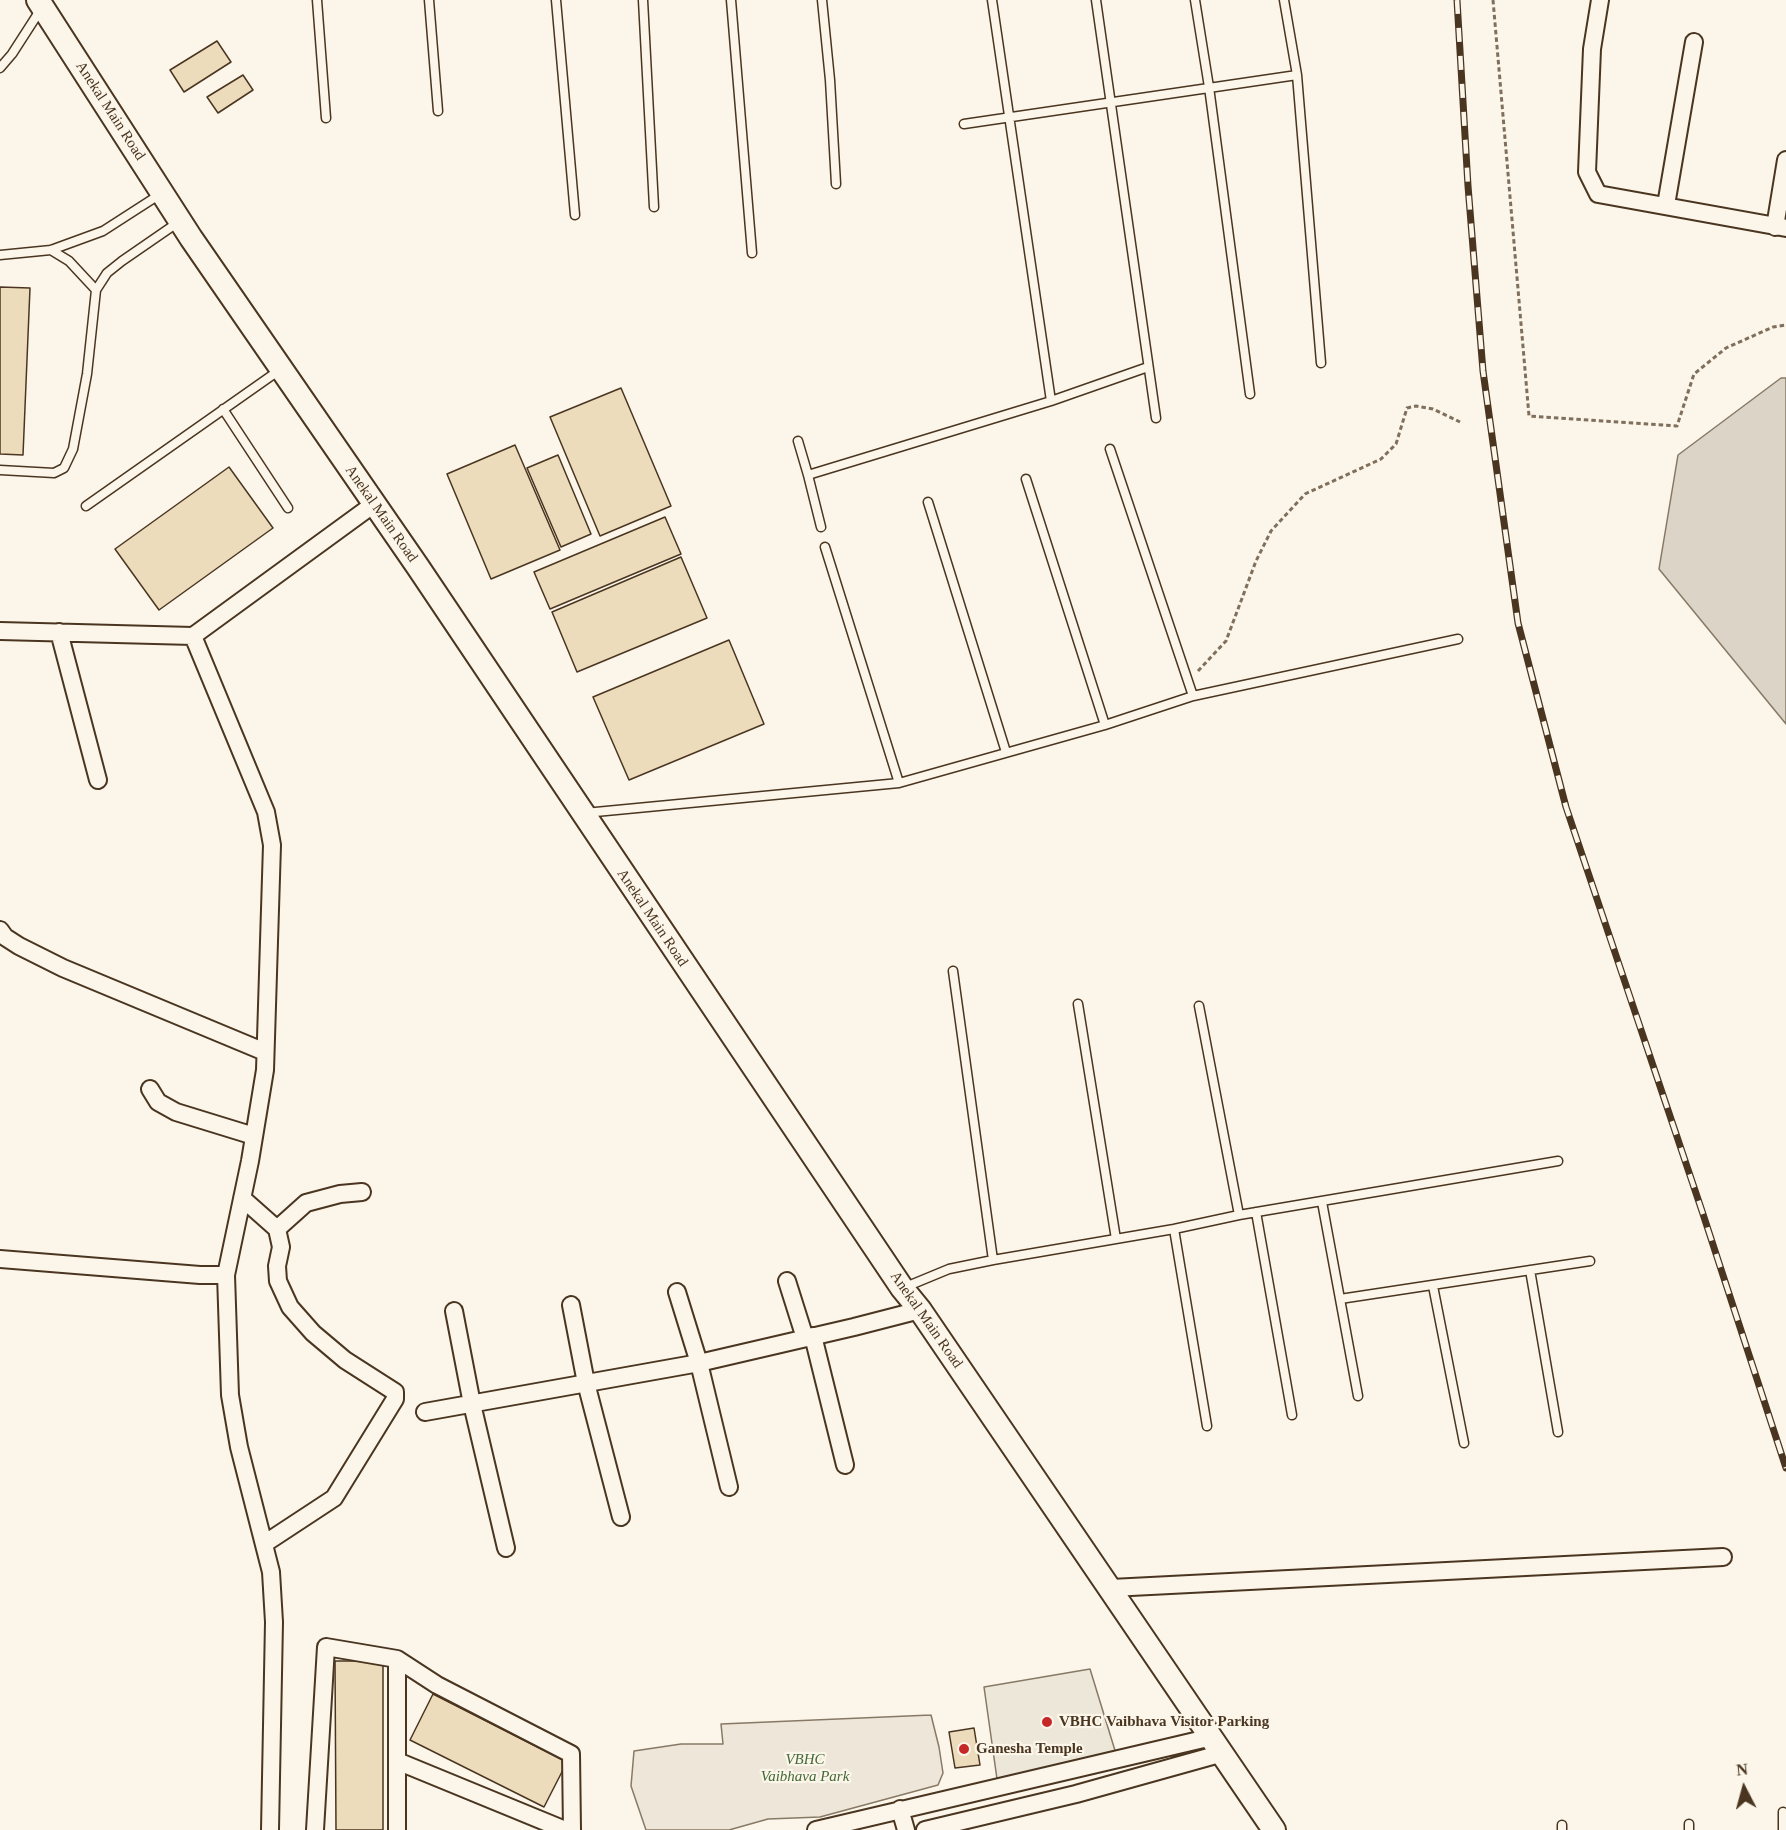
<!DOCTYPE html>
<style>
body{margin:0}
#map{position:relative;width:1786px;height:1830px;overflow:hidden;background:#fbf6e9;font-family:"Times New Roman",serif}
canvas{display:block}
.north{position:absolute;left:1714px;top:1758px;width:60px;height:60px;-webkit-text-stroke:4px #fbf6e9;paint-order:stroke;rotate:354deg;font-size:16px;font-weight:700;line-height:24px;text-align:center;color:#4a3520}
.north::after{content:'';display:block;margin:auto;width:21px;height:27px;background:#4a3520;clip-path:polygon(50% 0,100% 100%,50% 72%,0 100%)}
</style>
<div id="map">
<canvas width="1786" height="1830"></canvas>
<div class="north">N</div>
</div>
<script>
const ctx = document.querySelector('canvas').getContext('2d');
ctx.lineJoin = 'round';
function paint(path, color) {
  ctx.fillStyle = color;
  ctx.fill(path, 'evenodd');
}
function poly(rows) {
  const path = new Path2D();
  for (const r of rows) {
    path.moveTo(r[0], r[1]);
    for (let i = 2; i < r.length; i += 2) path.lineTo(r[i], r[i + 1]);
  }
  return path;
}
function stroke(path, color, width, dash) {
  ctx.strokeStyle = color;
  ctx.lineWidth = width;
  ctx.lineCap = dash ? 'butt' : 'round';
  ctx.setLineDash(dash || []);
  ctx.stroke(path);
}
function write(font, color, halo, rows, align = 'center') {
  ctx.font = font + ' "Times New Roman",serif';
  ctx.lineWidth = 4.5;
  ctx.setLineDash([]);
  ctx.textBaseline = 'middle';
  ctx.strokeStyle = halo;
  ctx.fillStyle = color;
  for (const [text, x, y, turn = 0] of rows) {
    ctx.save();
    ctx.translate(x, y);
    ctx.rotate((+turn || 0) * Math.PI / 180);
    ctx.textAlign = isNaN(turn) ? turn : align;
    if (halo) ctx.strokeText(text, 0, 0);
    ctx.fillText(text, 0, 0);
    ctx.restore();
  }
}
const green = poly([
 [931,1715,939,1747,943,1773,938,1785,820,1817,768,1819,729,1830,646,1830,631,1786,634,1751,681,1744,723,1744,721,1724,931,1715]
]);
const parking = poly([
 [1090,1669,1117,1757,998,1786,984,1687,1090,1669]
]);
const water = poly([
 [1781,378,1786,378,1786,724,1659,569,1678,455,1781,378]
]);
const building = poly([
 [217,41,231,62,184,92,170,70,217,41],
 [243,75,253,90,218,113,207,97,243,75],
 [0,287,30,288,23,455,0,454,0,287],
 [621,388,671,506,600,536,550,417,621,388],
 [515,445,560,550,491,579,447,474,515,445],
 [558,455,591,534,561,547,527,468,558,455],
 [229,467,273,528,159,610,115,549,229,467],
 [665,517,681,554,550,609,534,572,665,517],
 [681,557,707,618,577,672,552,612,681,557],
 [729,640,764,724,629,780,593,697,729,640],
 [335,1661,383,1661,383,1830,336,1830,335,1661],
 [433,1694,567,1762,544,1807,410,1740,433,1694],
 [974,1728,980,1765,955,1768,949,1732,974,1728]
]);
const path = poly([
 [1493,0,1529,416,1677,426,1694,374,1726,348,1773,327,1786,325],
 [1198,671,1226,641,1256,561,1271,531,1305,494,1381,459,1396,444,1407,408,1416,406,1433,409,1460,422]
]);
const service = poly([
 [317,0,326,118],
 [429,0,438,111],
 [556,0,575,215],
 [643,0,654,207],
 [731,0,752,253],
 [822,0,830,80,836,184],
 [1096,0,1156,418],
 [1195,0,1209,87,1250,394],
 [0,68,12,54,41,9],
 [1297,75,1321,363],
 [964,124,1297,75,1284,0],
 [51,250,69,261,96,290],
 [0,255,51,250,103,231,162,193],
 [1051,401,1148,367],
 [223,409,288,508],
 [798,441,808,475,821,527],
 [1110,449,1193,696],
 [0,470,54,473,64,468,73,449,87,374,96,290,107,273,122,261,180,221],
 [808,475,1051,401,992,0],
 [1026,479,1105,725],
 [928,502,1006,752],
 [86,506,281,369],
 [825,547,899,783],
 [585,813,899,783,1105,725,1193,696,1458,639],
 [953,971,993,1260],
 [1078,1004,1116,1239],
 [1199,1006,1239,1215],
 [1322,1202,1358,1396],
 [1256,1212,1292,1415],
 [1174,1229,1207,1426],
 [1530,1270,1558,1432],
 [1433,1286,1464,1443],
 [903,1288,949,1269,993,1260,1174,1229,1239,1215,1558,1161],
 [1340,1299,1590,1261],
 [1783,1812,1783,1830],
 [1689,1824,1689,1830],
 [1562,1825,1562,1830]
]);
const minor = poly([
 [1600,0,1592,49,1587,172,1598,194,1786,228],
 [1666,205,1694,42],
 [1775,227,1786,160],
 [0,631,193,636,374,504],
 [59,632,98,780],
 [193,636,266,812,272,845,265,1070,250,1161,226,1275,230,1395,239,1447,271,1572,274,1622,270,1830],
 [0,930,5,937,19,946,63,968,265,1052],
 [150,1089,158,1102,176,1112,254,1136],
 [242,1198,277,1229],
 [0,1259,200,1275,226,1275],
 [787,1281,805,1338],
 [677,1292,699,1363,729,1487],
 [571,1305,586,1383,621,1517],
 [454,1311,472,1404,506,1548],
 [813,1336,845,1465],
 [425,1412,699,1363,854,1327,920,1310],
 [264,1544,334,1498,395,1399,395,1392,345,1360,313,1333,290,1307,278,1281,277,1266,281,1247,277,1229,306,1203,340,1194,362,1192],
 [1111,1588,1723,1557],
 [397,1761,397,1659],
 [900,1809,906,1830],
 [315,1830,326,1647,397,1659,437,1685,571,1754,572,1830],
 [397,1830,397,1761,565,1830],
 [816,1830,1212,1737],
 [925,1830,1076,1794,1223,1753]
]);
const secondary = poly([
 [38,0,191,238,418,567,902,1288,920,1310,1274,1830]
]);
const rail = poly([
 [1457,0,1468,186,1483,371,1518,623,1566,807,1702,1211,1786,1468]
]);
const markers = [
 [1047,1722,6,"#c62828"],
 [964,1749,6,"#c62828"]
];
const streetNames = [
 ["Anekal Main Road",110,111,57],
 ["Anekal Main Road",381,514,55],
 ["Anekal Main Road",652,918,56],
 ["Anekal Main Road",926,1320,55]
];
const poiNames = [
 ["VBHC Vaibhava Visitor Parking",1059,1722],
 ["Ganesha Temple",976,1749]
];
const parkNames = [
 ["VBHC",805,1760],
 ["Vaibhava Park",805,1777]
];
paint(green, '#ede6d9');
stroke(green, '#887966', 1.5);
paint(parking, '#ede7d9');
stroke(parking, '#887966', 1.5);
paint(water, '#dcd4c6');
stroke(water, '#887966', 1.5);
paint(building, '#ecdcbc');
stroke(building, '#4a3520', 1.5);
stroke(service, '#4a3520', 11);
stroke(minor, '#4a3520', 20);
stroke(secondary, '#4a3520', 26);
stroke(path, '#7f6f5c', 3, [4.5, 3]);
stroke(service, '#fbf6e9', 8);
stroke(minor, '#fbf6e9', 16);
stroke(secondary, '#fbf6e9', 22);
stroke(rail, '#4a3520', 7);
stroke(rail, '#fbf6e9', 4.5, [14]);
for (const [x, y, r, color] of markers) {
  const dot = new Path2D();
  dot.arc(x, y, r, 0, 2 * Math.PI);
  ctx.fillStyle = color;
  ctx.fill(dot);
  stroke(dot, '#fbf6e9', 2);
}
write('15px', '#4a3520', '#fbf6e9', streetNames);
write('bold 15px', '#4a3520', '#fbf6e9', poiNames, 'left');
write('italic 15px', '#436837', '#fbf6e9', parkNames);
</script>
